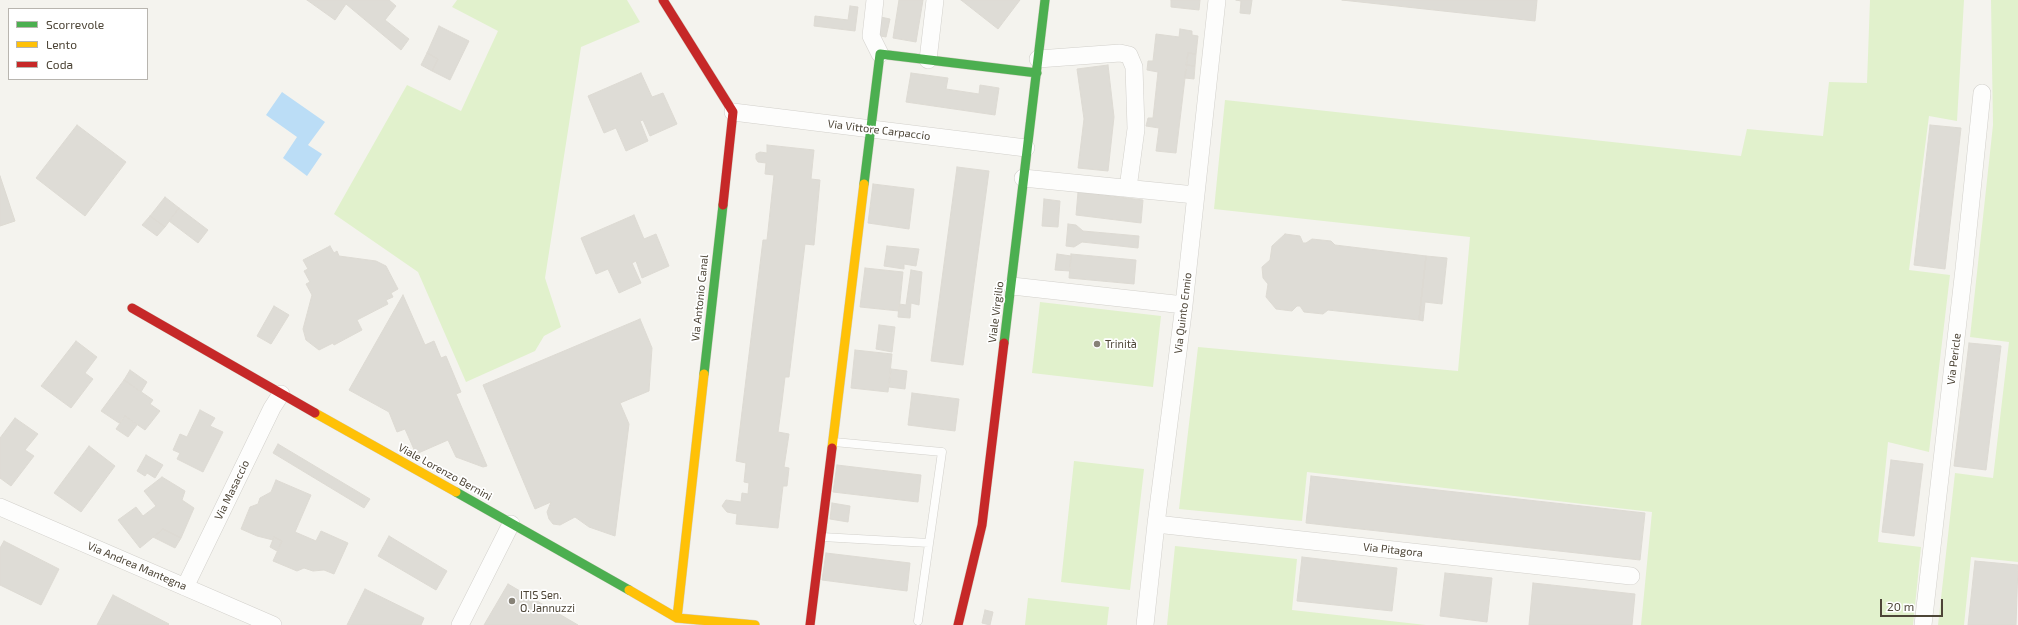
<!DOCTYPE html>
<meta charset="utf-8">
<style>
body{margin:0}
#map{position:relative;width:2018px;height:625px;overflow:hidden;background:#f4f3ee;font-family:"Exo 2",sans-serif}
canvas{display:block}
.legend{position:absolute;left:8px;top:8px;width:140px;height:72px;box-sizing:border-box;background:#fff;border:1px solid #b8b5af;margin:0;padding:5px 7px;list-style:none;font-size:12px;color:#4d4537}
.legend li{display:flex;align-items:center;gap:8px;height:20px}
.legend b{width:20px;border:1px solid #b8b5af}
.scale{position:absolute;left:1880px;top:599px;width:63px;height:18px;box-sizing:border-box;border:2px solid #4d4537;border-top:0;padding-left:5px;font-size:12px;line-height:14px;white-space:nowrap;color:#4d4537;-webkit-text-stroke:3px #fff;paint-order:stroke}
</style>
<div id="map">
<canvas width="2018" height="625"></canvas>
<ul class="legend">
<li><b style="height:5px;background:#4caf50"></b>Scorrevole</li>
<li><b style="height:5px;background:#ffc107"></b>Lento</li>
<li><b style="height:5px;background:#c62828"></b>Coda</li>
</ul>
<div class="scale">20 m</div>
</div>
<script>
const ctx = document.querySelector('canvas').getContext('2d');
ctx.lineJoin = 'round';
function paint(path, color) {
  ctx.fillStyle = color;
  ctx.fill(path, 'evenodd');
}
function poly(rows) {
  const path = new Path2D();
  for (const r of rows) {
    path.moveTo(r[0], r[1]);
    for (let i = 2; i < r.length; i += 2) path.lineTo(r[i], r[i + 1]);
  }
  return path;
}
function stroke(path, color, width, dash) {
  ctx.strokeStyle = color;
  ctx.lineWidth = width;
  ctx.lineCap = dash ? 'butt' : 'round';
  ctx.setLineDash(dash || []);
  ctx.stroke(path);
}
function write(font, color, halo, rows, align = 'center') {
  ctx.font = font + ' "Exo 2",sans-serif';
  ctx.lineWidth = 3.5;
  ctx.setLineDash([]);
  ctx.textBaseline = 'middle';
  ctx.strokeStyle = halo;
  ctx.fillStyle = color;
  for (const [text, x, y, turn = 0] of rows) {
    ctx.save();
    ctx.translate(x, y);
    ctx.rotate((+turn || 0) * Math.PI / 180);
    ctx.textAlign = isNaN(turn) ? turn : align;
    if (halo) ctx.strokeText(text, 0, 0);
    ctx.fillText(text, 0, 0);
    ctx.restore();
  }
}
const green = poly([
 [457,0,627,0,640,22,581,47,545,278,561,327,544,336,535,351,466,382,418,272,334,214,407,85,461,111,498,31,452,7],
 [1870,0,1964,0,1957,121,1929,116,1909,270,1950,275,1929,452,1888,442,1878,542,1921,547,1913,625,1641,625,1652,512,1307,472,1302,521,1179,509,1198,347,1458,371,1470,237,1214,209,1225,100,1741,156,1747,129,1823,136,1829,82,1867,83],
 [1991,0,2018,0,2018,562,1971,557,1964,625,1938,625,1955,473,1993,478,2009,342,1970,337,1993,125],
 [1040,302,1161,316,1153,387,1032,373],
 [1074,461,1144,469,1130,590,1061,582],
 [1175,546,1297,559,1292,610,1426,625,1167,625],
 [1028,598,1109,607,1107,625,1025,625]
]);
const water = poly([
 [282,92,325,122,308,145,322,154,307,176,283,158,297,137,266,115]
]);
const building = poly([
 [307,0,389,0,396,6,385,20,409,39,401,50,346,4,335,20,307,0],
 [899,0,923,0,916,42,893,38,899,0],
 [961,0,1020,0,998,29,961,0],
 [1171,0,1200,0,1199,10,1171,7,1171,0],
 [1236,0,1252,0,1250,14,1240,13,1241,1,1236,0],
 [1342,0,1537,0,1535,21,1342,0],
 [850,6,858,7,855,31,814,26,815,16,848,20,850,6],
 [876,16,890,19,886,37,874,35,876,16],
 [439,26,469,41,450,80,432,71,438,59,427,53,439,26],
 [1180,29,1192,31,1192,35,1198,36,1196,54,1188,53,1176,153,1156,151,1159,128,1146,126,1148,118,1153,118,1158,72,1147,70,1148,61,1153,61,1156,34,1179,37,1180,29],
 [427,53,438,59,432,71,421,65,427,53],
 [1188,53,1196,54,1195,66,1186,65,1188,53],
 [1108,65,1114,117,1108,171,1078,168,1084,119,1077,69,1108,65],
 [1186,65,1195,66,1194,79,1185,78,1186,65],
 [641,73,652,97,663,93,677,124,650,136,643,120,640,121,648,141,626,151,616,128,604,133,588,96,641,73],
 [911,73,948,78,946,89,979,94,980,85,999,88,995,115,906,102,911,73],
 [77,125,126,162,85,216,36,178,77,125],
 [1930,125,1961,128,1945,269,1914,265,1930,125],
 [767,145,814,150,811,179,820,180,814,245,805,244,789,377,785,377,782,402,778,432,789,434,784,467,789,468,787,486,783,486,778,528,736,524,737,514,727,512,722,506,726,500,741,502,742,493,748,494,749,483,744,482,746,463,736,461,763,240,767,240,774,175,765,174,766,163,758,162,756,159,756,154,760,152,767,153,767,145],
 [957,167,989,171,963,365,931,361,957,167],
 [0,176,15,221,0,226,0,176],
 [873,184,914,189,909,229,868,223,873,184],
 [1078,192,1143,200,1141,223,1076,215,1078,192],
 [165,197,179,208,165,227,150,216,165,197],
 [1044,199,1060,201,1058,227,1042,226,1044,199],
 [179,208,208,230,198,243,169,221,179,208],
 [634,215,644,239,656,234,669,266,642,278,636,261,632,263,641,283,619,293,608,269,596,274,581,238,634,215],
 [150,216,165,227,157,236,142,225,150,216],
 [1068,224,1076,225,1083,231,1139,236,1138,248,1082,242,1074,247,1066,246,1068,224],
 [1285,234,1300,236,1303,243,1306,243,1312,239,1331,241,1335,245,1426,256,1419,320,1328,310,1323,314,1304,312,1300,306,1297,306,1292,311,1276,309,1266,297,1268,284,1263,278,1262,267,1270,260,1272,246,1285,234],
 [330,246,334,253,337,251,339,256,376,261,386,266,398,289,391,293,393,297,386,300,388,304,357,320,362,330,334,345,333,343,319,350,306,340,303,329,312,295,306,284,310,282,304,271,308,269,303,260,330,246],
 [887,246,919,249,916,266,904,264,904,269,884,266,887,246],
 [1057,254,1071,256,1070,271,1055,270,1057,254],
 [1071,254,1136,260,1134,284,1069,278,1071,254],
 [1426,256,1447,258,1442,304,1425,302,1423,321,1419,320,1426,256],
 [865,268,903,272,899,311,860,307,865,268],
 [911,270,922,272,919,305,911,303,910,318,898,317,899,304,906,305,911,270],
 [403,295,425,345,434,341,441,358,446,356,461,392,456,394,487,466,483,467,456,457,448,440,416,454,405,429,397,432,389,412,349,390,403,295],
 [274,306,289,315,271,344,257,336,274,306],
 [640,319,652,348,649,391,620,403,629,424,615,536,589,527,575,517,560,525,553,524,549,519,547,512,551,502,535,509,483,385,640,319],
 [879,325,895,327,892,352,876,349,879,325],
 [76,341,97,357,85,373,93,379,71,408,41,386,76,341],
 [1969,343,2001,346,1986,470,1954,466,1969,343],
 [855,350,892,354,888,392,851,388,855,350],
 [891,369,907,371,905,389,889,387,891,369],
 [130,370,147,382,141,392,124,380,130,370],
 [124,380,153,400,150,404,160,411,145,430,125,416,119,423,101,411,124,380],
 [912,393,959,399,955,431,908,425,912,393],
 [200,410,215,418,210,426,223,432,203,472,177,459,180,453,173,450,180,434,187,437,200,410],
 [125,416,137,425,128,437,116,429,125,416],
 [15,418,38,434,25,450,34,456,11,486,0,478,0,438,15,418],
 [278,444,370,499,364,508,273,453,278,444],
 [89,446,115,466,81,512,54,493,89,446],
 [146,455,163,465,155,478,147,473,145,476,137,471,146,455],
 [1891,460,1923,464,1914,536,1882,532,1891,460],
 [837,465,921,475,918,502,833,492,837,465],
 [1311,476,1645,513,1640,560,1306,523,1311,476],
 [162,477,185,491,182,500,194,508,181,538,163,529,140,548,118,520,136,507,143,516,156,506,144,491,162,477],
 [276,480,311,495,295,532,316,541,321,531,348,543,334,574,324,570,313,571,304,568,297,571,273,561,282,541,274,537,273,540,257,536,241,529,250,507,258,504,260,498,271,492,276,480],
 [832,503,850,506,848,522,830,519,832,503],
 [163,529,181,538,175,548,153,537,163,529],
 [389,536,447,571,436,590,378,556,389,536],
 [274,537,282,541,277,551,270,547,274,537],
 [4,541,59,569,41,605,0,585,0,548,4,541],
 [826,553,910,563,907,591,822,580,826,553],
 [1302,557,1397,568,1392,611,1297,601,1302,557],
 [1975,561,2018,565,2016,625,1968,625,1975,561],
 [1445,573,1492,578,1487,622,1440,616,1445,573],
 [1533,583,1635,594,1632,625,1529,625,1533,583],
 [508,584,578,625,484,625,508,584],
 [365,589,424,618,421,625,347,625,365,589],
 [113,595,169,624,168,625,97,625,113,595],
 [985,610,993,612,990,625,982,623,985,610]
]);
const lane = poly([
 [834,442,942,452,918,621],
 [822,537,929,543]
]);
const street = poly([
 [875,0,871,36,880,54],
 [1038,59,1120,53,1129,55,1134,67,1136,129,1128,188],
 [928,60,935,0],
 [733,112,1026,148],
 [1023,178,1195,195],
 [1012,286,1184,305],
 [0,507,273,625],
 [1156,524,1631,576],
 [185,587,272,408,281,394],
 [460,625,511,524],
 [1145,625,1156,524,1184,305,1217,0],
 [1923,625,1964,269,1982,93]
]);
const fast = poly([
 [864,184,880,54,1037,73],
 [1004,343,1045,0],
 [704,374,723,205],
 [456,492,629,590]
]);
const slow = poly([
 [315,413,456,492],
 [832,448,864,184],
 [629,590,677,618,755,625],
 [677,618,704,374]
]);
const jam = poly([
 [663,0,733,112,723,205],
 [132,308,315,413],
 [810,625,832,448],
 [958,625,982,525,1004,343]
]);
const markers = [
 [1097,344,4,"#878277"],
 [512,601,4,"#878277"]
];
const streetNames = [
 ["Via Vittore Carpaccio",879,130,7],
 ["Via Antonio Canal",700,298,-84],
 ["Viale Virgilio",996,312,-83],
 ["Via Quinto Ennio",1183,313,-83],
 ["Via Pericle",1954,359,-83],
 ["Viale Lorenzo Bernini",445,472,29],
 ["Via Masaccio",232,490,-64],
 ["Via Pitagora",1393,550,6],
 ["Via Andrea Mantegna",137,566,23]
];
const poiNames = [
 ["Trinità",1105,344],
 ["ITIS Sen.",520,595],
 ["O. Jannuzzi",520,608]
];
paint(green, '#e1f1cc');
paint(water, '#bbddf6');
paint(building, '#dedcd6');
stroke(building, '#dddad3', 1);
stroke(lane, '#d2d0cb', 9);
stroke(street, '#d2d0cb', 18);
stroke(fast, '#d4d0c4', 10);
stroke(slow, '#d4d0c4', 10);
stroke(jam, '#d4d0c4', 10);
stroke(lane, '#fdfdfc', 8);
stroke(street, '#fdfdfc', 17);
stroke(fast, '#4caf50', 9);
stroke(slow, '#ffc107', 9);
stroke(jam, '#c62828', 9);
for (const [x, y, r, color] of markers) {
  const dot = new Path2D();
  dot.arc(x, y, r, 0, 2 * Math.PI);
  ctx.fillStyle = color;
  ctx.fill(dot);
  stroke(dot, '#fff', 1.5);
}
write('11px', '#4d4537', '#fff', streetNames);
write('11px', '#4d4537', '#fff', poiNames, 'left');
</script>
